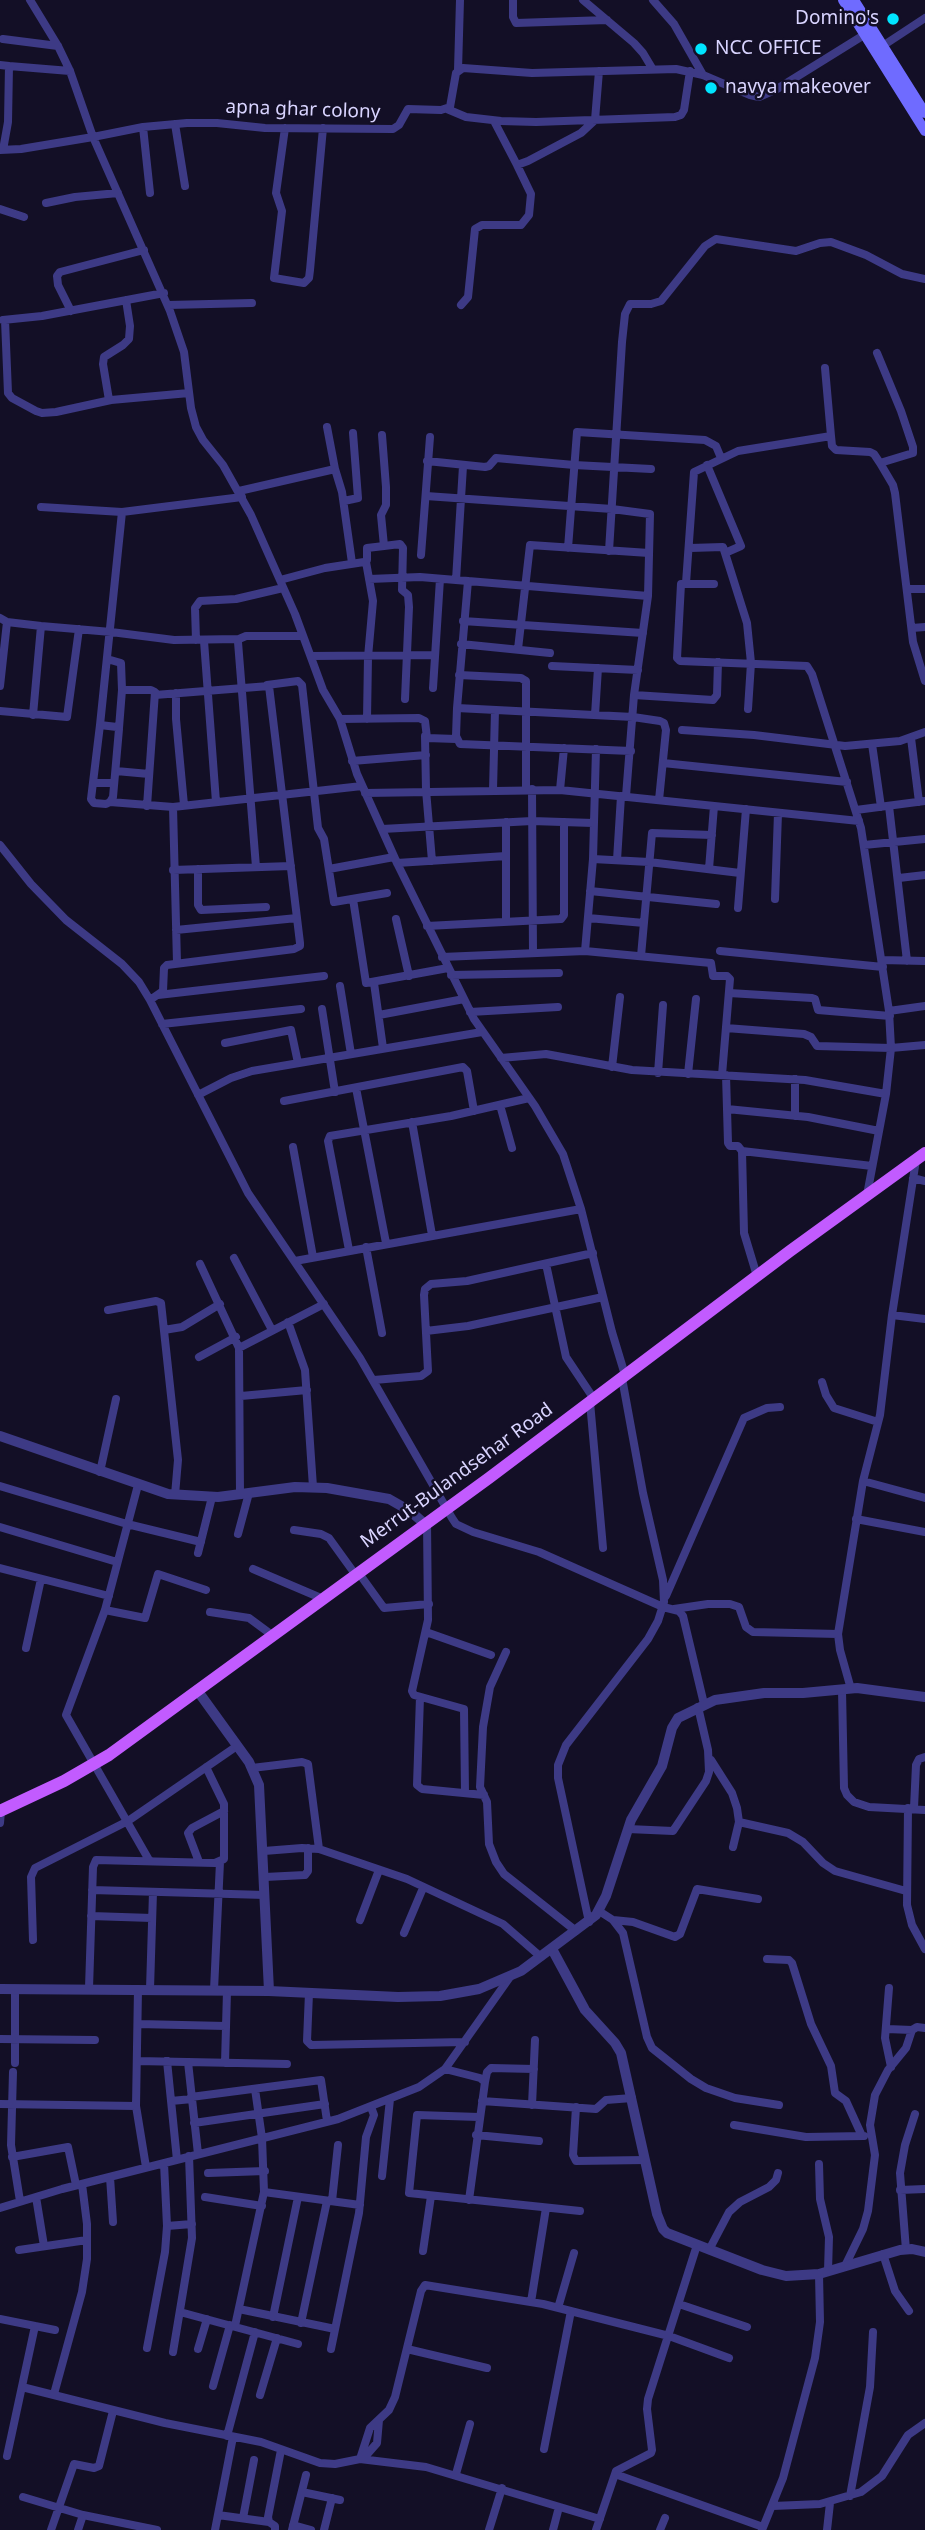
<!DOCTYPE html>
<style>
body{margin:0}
canvas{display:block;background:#130f26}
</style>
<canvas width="925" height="2530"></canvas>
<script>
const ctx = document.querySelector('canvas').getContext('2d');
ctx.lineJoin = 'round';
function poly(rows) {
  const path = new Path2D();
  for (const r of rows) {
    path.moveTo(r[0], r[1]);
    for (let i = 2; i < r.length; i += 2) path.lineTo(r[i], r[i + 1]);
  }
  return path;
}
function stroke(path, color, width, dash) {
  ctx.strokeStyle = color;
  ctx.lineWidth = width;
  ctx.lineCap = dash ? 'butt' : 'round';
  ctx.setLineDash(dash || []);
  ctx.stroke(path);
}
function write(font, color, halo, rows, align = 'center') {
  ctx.font = font + ' "Noto Sans",sans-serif';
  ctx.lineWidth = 5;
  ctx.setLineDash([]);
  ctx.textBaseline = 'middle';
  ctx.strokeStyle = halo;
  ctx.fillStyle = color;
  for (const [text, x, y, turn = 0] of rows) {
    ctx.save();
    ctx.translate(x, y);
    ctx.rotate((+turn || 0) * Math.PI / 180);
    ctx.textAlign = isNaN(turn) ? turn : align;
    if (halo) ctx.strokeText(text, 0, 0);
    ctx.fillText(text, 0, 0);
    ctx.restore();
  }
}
const minor = poly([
 [513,0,513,17,516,23,607,20],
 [583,0,634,43,643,53,652,68],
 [653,0,674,24,703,75],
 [3,39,58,46],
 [881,47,925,18],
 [0,65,9,66,8,122,3,150],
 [9,66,70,71],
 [458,70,460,0],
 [447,109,466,117,501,121,536,122,675,117,681,115,684,110,690,71],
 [494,121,517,165,528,161,581,133,595,120,599,71],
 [175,124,185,186],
 [143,127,150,193],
 [285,128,276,193,282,211,274,278,304,283,309,278,310,270,323,128],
 [0,150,21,149,93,137,70,71,58,46,30,0],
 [46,203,75,197,118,193],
 [0,209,24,217],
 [168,305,252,303],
 [461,305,468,297,475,229,482,225,521,225,529,215,531,194,517,165],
 [71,311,58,285,57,276,60,272,144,250],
 [3,320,42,316,164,293],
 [5,320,8,393,12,398,36,411,42,413,56,412,111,400,189,393],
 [109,400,103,364,104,357,123,345,129,339,130,326,126,300],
 [831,436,832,446,836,450,870,452,874,454,880,463,913,453,913,447,901,411,877,353],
 [427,461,485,467,489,466,496,458,574,465,651,469],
 [880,463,893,485,895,493,913,642,925,681],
 [335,469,342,492,352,563],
 [239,491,335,469,327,427],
 [426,496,612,509,650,514,648,596,634,695,626,796],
 [344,501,358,498,353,433],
 [41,507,122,512],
 [384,546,400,544,403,548,402,590,408,595,409,607,405,699],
 [568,548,577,432,705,440,716,446,721,458],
 [690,548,723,547,725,553,741,546,707,465],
 [609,551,622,342,625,314,630,304,651,304,661,301,705,246,716,239,796,251,820,243,831,242,866,255,902,274,925,279],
 [725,553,747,623,751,663,748,709],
 [421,555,430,437],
 [366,562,373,601,368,657,367,719],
 [369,579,420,577,648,596],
 [280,580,325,568,364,562,367,560,367,548,384,546,381,515,386,505,386,487,382,435],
 [456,580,463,466],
 [468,581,457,708,456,736,460,744,631,751],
 [686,583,694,472,738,451,831,436,825,368],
 [714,584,681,584,677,658,680,661,807,666,812,674,861,828,889,1011,891,1048,886,1094,867,1195],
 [907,589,925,589],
 [0,618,7,622,41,626,111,632,174,640,239,639],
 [463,621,643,633],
 [912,628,925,627],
 [196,640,195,608,200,601,236,599,283,588],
 [204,641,216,802],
 [461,644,550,653],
 [518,649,530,545,649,553],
 [311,656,435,655],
 [107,659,121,663,122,690],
 [552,666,638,670],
 [459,675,521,678,526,681,526,789],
 [267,685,298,681,302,685,318,828,324,839,334,902,387,893],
 [0,686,7,622],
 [433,688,440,579],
 [176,693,176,719,184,805],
 [634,695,713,700,717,695,718,662],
 [457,708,633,717,660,721,664,723,666,730,659,800],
 [0,711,67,717,79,629],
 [33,715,41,626],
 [595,715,598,668],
 [340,719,419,718,425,721,427,738,456,739],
 [100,725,91,799,94,803,106,804,110,802,113,797,119,729,117,727,100,725,122,512,242,497],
 [119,728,122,690,151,690,155,692,147,806],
 [682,730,754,735,845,746,900,741,925,732],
 [425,736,426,790,432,861],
 [911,738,919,802],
 [872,744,881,807],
 [352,761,426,755],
 [663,763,847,782],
 [116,771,149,774],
 [94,783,114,783],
 [532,789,533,953],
 [493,790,495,710],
 [560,790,564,748],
 [365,793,560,790,859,821],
 [110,802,173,807,362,786],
 [889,806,907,961],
 [173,807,177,963],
 [856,810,925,801],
 [382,829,532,821,593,823],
 [0,845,31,884,66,920,122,964,139,982,150,1000,248,1193,360,1358,452,1518,456,1524,473,1532,539,1552,663,1607,679,1611,683,1616,704,1704],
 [864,845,925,839],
 [593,859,649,862,740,873],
 [617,860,621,796],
 [397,863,506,856],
 [256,867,238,642,239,639,246,636,303,636],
 [198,869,198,905,201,910,266,907],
 [329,869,394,857],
 [709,869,714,806],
 [173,870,291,866],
 [899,878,925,875],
 [590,891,716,904],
 [353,899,366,983,448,968],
 [775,899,778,813],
 [738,908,746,809],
 [588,918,644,923],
 [396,919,409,976],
 [506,922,506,822],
 [427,926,561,919,564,915,564,822],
 [176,930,297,918],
 [585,951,593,859,596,749],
 [720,951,883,967],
 [641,956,652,833,712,835],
 [442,957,585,951,711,963,713,976,727,976,730,979,722,1075],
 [882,960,925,961],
 [451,975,559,973],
 [374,983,383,1048],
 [340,986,351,1054],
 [729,993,812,998,815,999,818,1010,890,1016],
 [158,995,324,976],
 [150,1000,163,991,164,968,167,965,294,949,300,946,300,943,269,686,155,695],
 [322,1009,335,1092],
 [889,1011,925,1006],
 [470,1012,558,1007],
 [379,1015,464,999],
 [162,1024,301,1009],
 [726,1028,804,1034,811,1037,817,1046,891,1048,925,1045],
 [225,1043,291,1030,298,1063],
 [501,1058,546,1054,632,1070,805,1080,886,1094],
 [612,1067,620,997],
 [658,1073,663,1005],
 [688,1074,696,999],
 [726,1075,728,1143,730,1146,738,1146,742,1151,744,1233,757,1276],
 [356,1088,386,1243],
 [198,1095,231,1078,252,1071,482,1032],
 [284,1101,463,1067,467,1071,474,1111],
 [500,1105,512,1148],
 [727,1109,808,1117,879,1131],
 [795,1116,795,1079],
 [412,1122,432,1235],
 [293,1147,313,1257],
 [742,1151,872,1166],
 [913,1178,925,1181],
 [366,1247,382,1333],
 [349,1250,328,1141,330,1136,451,1116,529,1098],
 [234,1258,272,1330],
 [295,1261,581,1209],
 [200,1264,239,1348,240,1494],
 [546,1264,566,1357,594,1399],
 [108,1310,156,1301,161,1303,178,1460,175,1495],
 [892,1315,925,1319],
 [288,1322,305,1370,313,1487],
 [164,1330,182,1327,220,1304],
 [426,1331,468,1326,603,1297],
 [239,1348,324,1304],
 [199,1357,236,1337],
 [625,1375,612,1332,581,1209,563,1154,535,1106,474,1019,397,863,357,774,340,719,323,690,295,614,251,515,223,465,203,440,196,427,191,408,184,352,170,311,93,137,143,127,187,123,217,123,265,128,393,129,399,125,408,109,441,110,450,107,456,73,463,68,532,73,676,69,703,75,750,95,759,97,777,89,864,35],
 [374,1380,421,1376,428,1371,424,1295,425,1289,431,1284,467,1281,593,1253],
 [822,1382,826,1395,834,1408,878,1422],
 [241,1396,307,1390],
 [590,1402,603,1548],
 [100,1472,116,1399],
 [863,1481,925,1498],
 [138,1485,105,1610,66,1715,149,1860],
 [0,1486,127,1524,201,1542],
 [856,1519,925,1532],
 [427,1522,428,1620,412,1691,414,1695,464,1709,465,1793],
 [0,1527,117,1562],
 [294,1530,321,1534,329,1538,355,1574],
 [238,1534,249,1493],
 [198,1553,212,1497],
 [0,1568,109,1596],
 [253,1569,321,1598],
 [358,1572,384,1608,429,1604],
 [666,1596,744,1418,767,1408,780,1407],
 [674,1609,708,1604,730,1604,739,1607,746,1627,753,1632,838,1634],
 [105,1610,145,1618,158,1574,206,1590],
 [210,1612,249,1618,272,1635],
 [426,1632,491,1655],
 [26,1648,41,1579],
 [506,1652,490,1687,483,1727,480,1787,487,1802,489,1844,496,1862,504,1874,576,1931],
 [851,1689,840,1650,838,1634,863,1481,880,1415,892,1315,916,1160],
 [842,1690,844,1788,847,1795,854,1802,869,1807,925,1810],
 [420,1697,417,1785,422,1789,484,1795],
 [711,1760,732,1793,737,1808,739,1822,733,1847],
 [252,1768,302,1762,308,1764,319,1849],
 [908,1808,907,1905,912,1925,925,1949],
 [914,1808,916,1765,919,1759,925,1757],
 [739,1822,788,1833,803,1842,823,1863,835,1871,906,1891],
 [0,1823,1,1811],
 [628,1829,673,1831,706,1781,709,1772,708,1750,698,1707],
 [264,1851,302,1848,319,1849,407,1879,503,1924,541,1957],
 [199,1862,188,1833,192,1828,224,1811],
 [265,1877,305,1875,308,1871,308,1848],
 [92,1890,265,1895],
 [599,1911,613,1920,623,1933,647,2037,652,2048,691,2079,706,2088,735,2098,779,2105],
 [91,1916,152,1918],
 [360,1920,379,1870],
 [613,1920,633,1922,675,1937,680,1934,697,1889,758,1899],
 [589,1922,558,1778,558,1765,566,1745,648,1639,658,1621,664,1602,663,1580,643,1493,622,1378],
 [404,1933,423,1888],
 [33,1940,31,1877,35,1868,128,1821,237,1746],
 [767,1959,789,1960,792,1963,811,2024,831,2066,835,2093,846,2101,862,2136],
 [89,1988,93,1867,96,1860,215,1863,224,1859,224,1804,206,1767],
 [889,1988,885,2038,891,2067],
 [15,1989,15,2063],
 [138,1989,136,2106,146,2167],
 [150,1989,153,1892],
 [214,1990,220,1862],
 [309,1993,307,2041,311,2045,465,2042],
 [138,2024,226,2026],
 [887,2029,912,2030],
 [0,2039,95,2040],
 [137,2061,287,2064],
 [167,2061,177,2160],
 [188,2062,198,2154],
 [225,2063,227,1991],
 [445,2069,480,2078,485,2082,469,2200],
 [13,2072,11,2145,20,2201],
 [485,2082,487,2072,491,2068,534,2069],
 [191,2097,321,2080,327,2121],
 [171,2101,192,2099],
 [482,2101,596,2109,606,2100,632,2098],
 [0,2104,136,2106],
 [532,2105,535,2040],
 [576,2107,573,2155,576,2161,645,2160],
 [479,2117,417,2115,409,2193,580,2211],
 [194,2123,325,2104],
 [734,2125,806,2137,864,2136],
 [476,2135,539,2141],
 [12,2157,68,2147,76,2185],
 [819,2164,820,2199,829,2237,828,2271],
 [208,2173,265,2171],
 [382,2176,390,2099],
 [110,2177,113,2222],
 [900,2190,925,2189],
 [264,2192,360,2205],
 [36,2197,44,2246],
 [205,2197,262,2206],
 [332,2201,338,2145],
 [0,2208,62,2189,338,2119,419,2087,445,2069,510,1977],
 [167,2226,192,2224],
 [19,2250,87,2240],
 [709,2250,729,2212,740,2202,769,2187,776,2180,778,2173],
 [906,2250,900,2173,905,2145,915,2114],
 [423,2251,431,2196],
 [883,2254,895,2291,909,2311],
 [845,2266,863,2229,868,2211,875,2155,870,2125,875,2095,888,2070,906,2048,912,2030,917,2027,925,2028],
 [531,2302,546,2208],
 [679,2304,747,2327],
 [558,2308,574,2253],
 [239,2309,335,2329],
 [180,2312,298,2344],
 [273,2317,298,2197],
 [0,2319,55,2330],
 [301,2323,327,2201],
 [235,2326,264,2192,262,2138,255,2089],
 [147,2348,165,2252,167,2226,164,2163],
 [198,2349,207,2319],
 [331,2349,359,2213,366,2137,374,2115,371,2107],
 [407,2349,487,2368],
 [173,2352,192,2238,189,2156],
 [213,2386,230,2325],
 [22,2387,165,2423,261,2442,320,2463,335,2464,360,2459,426,2467,600,2519],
 [54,2394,82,2292,87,2259,87,2224,82,2184],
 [260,2395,277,2338],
 [227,2436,255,2332],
 [544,2449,571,2311],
 [7,2456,35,2326],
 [360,2459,370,2428,389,2410,395,2397,421,2291,425,2285,543,2304,669,2336,729,2358],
 [363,2459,377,2443,379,2420],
 [456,2474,470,2424],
 [615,2474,763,2527],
 [302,2492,340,2500],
 [850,2496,870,2387,873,2332],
 [23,2497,83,2515,157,2530],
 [773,2506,820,2504,861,2492,882,2476,908,2435,925,2423],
 [218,2515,269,2522],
 [243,2518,254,2460],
 [293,2525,311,2530],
 [51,2530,74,2464,94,2468,99,2466,113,2411],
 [78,2530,83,2515],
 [215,2530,233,2437],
 [275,2530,275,2526,269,2522,268,2517,281,2450],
 [292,2530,306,2475],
 [324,2530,332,2498],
 [489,2530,502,2488],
 [553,2530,559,2507],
 [596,2530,616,2471,651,2453,652,2450,647,2409,648,2399,697,2245],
 [660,2530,665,2518],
 [762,2530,783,2478,815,2358,820,2322,819,2274],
 [827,2530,830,2503]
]);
const tertiary = poly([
 [0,1436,168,1494,218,1497,295,1487,327,1488,389,1499,410,1511,425,1524],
 [197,1690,249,1762,259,1785,269,1991],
 [552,1949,585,2010,615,2043,621,2053,657,2214,663,2229,667,2233,762,2270,786,2276,819,2274,900,2250,912,2249,925,2252],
 [0,1989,269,1991,398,1997,440,1996,479,1989,521,1971,596,1915,606,1896,631,1820,662,1766,672,1728,678,1718,715,1700,764,1693,803,1693,857,1688,925,1697]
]);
const secondary = poly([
 [843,0,925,131],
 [854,0,925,113]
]);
const primary = poly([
 [0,1811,64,1781,109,1755,489,1478,790,1251,925,1153]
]);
const markers = [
 [893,19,7,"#00e5ff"],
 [701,49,7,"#00e5ff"],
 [711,88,7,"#00e5ff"]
];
const poiNames = [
 ["Domino's",879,19,"right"],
 ["NCC OFFICE",715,49],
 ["navya makeover",725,88]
];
const streetNames = [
 ["apna ghar colony",303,110,2],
 ["Merrut-Bulandsehar Road",457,1476,-36]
];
stroke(minor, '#3d3a85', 8);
stroke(tertiary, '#3d3a85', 10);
stroke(secondary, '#6f6bff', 10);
stroke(primary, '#c25bff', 12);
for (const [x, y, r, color] of markers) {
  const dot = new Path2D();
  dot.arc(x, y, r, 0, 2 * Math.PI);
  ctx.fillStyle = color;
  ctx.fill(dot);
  stroke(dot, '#130f26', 2.5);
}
write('19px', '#d9d4ff', '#130f26', poiNames, 'left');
write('19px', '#d9d4ff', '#130f26', streetNames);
</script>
